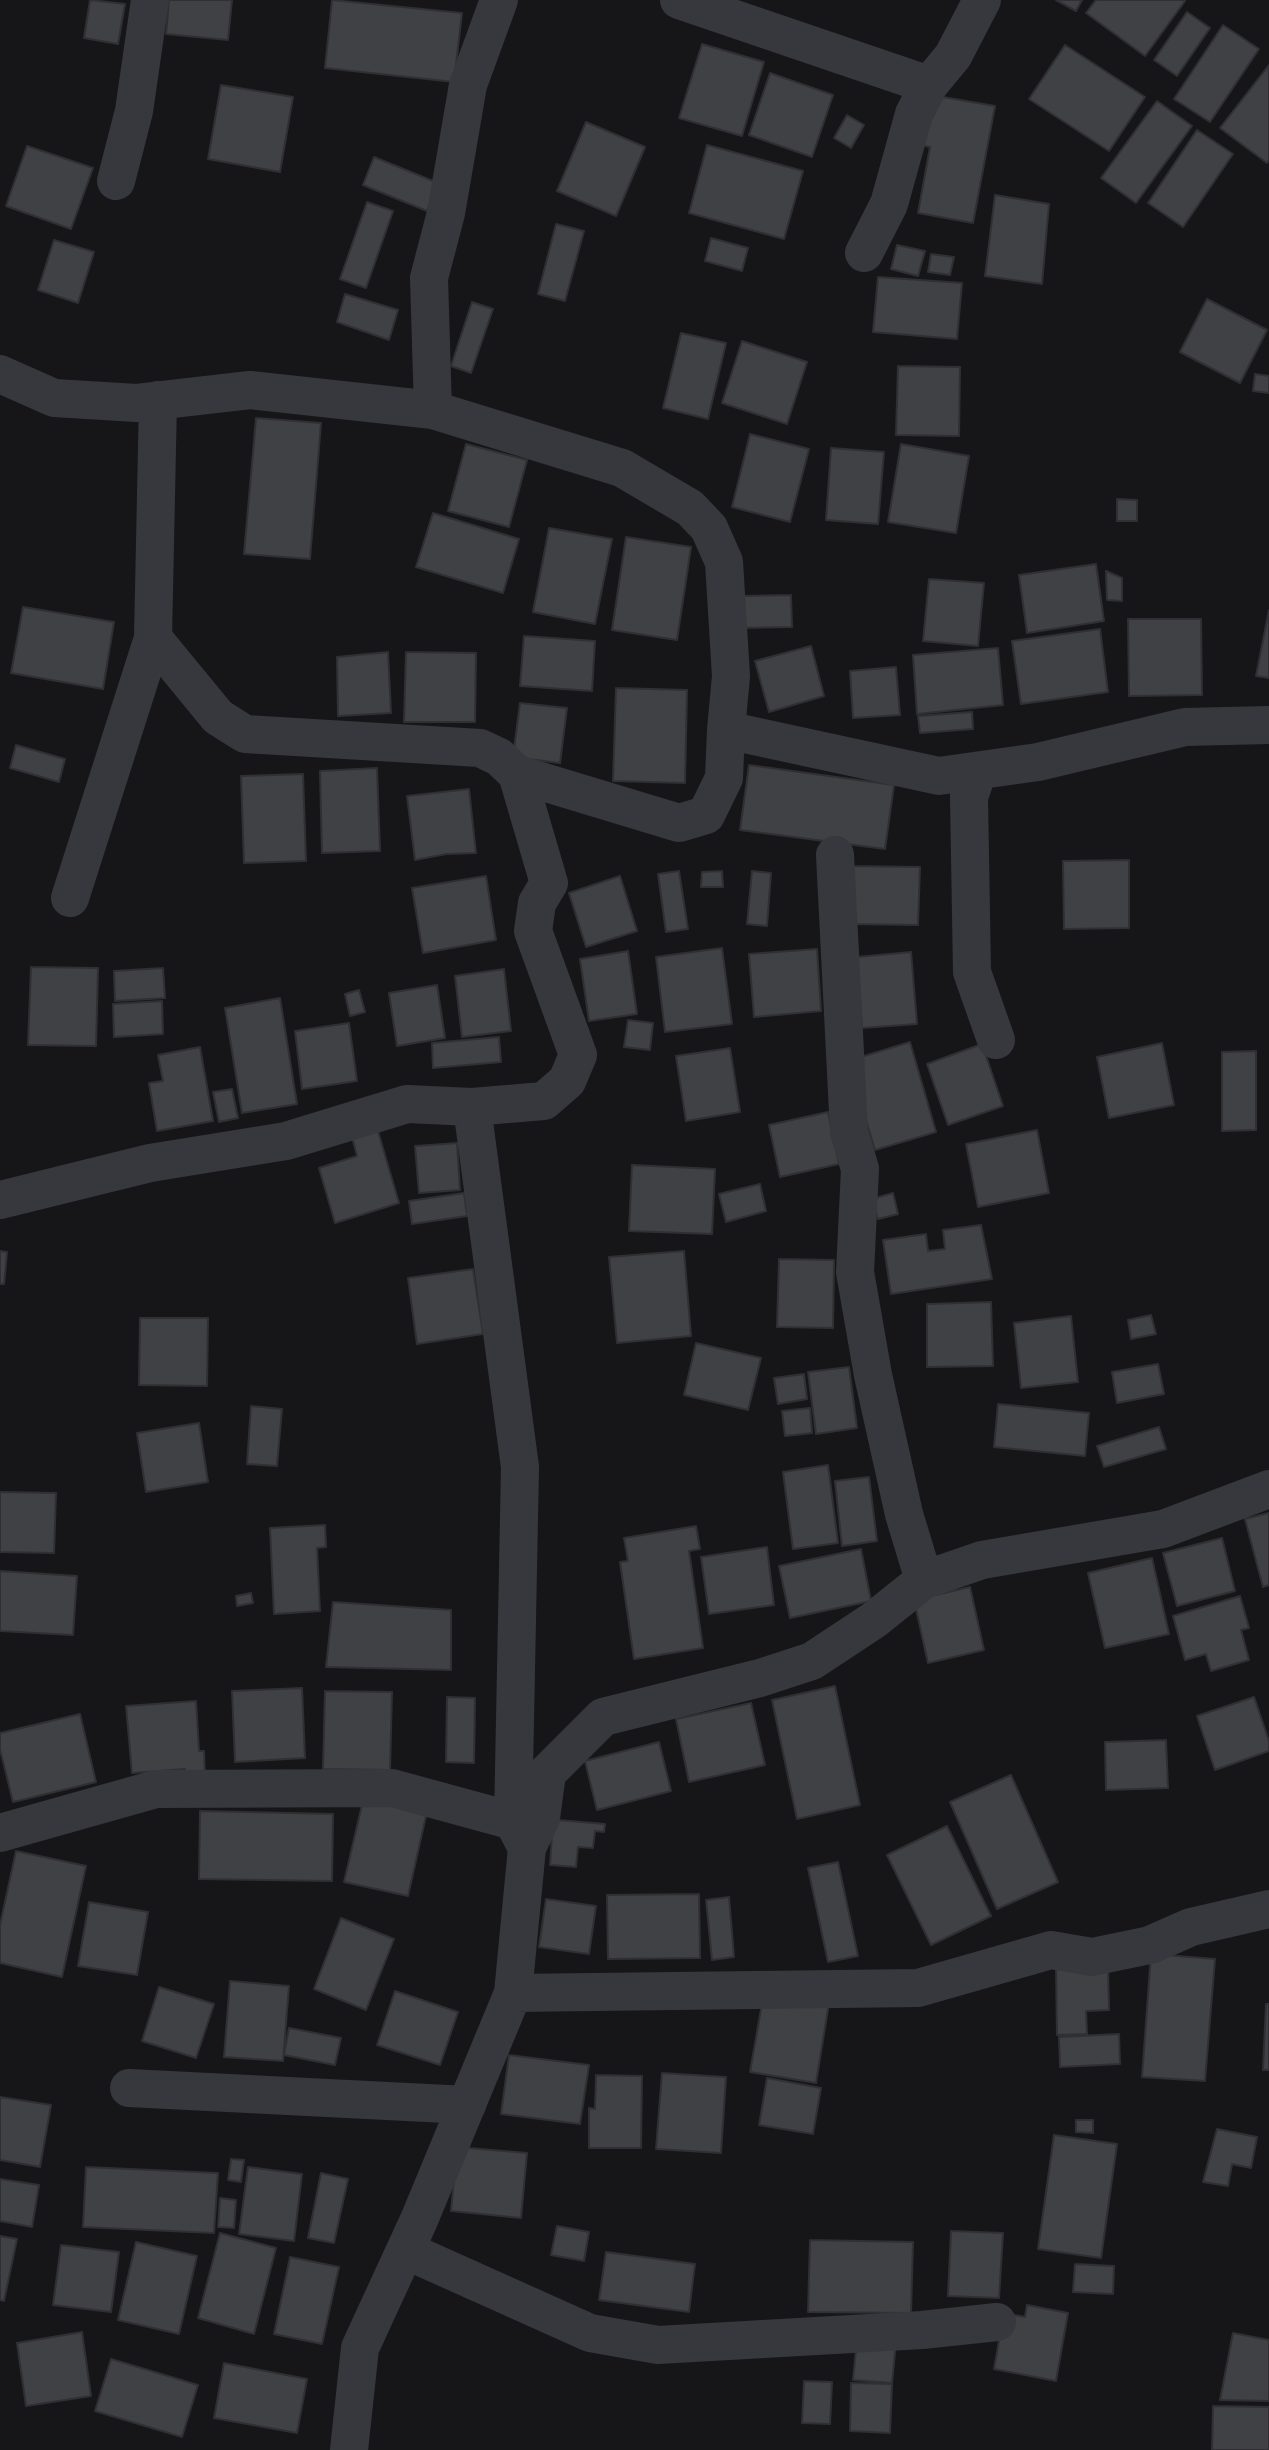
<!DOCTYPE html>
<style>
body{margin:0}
canvas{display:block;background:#161618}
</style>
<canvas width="1269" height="2450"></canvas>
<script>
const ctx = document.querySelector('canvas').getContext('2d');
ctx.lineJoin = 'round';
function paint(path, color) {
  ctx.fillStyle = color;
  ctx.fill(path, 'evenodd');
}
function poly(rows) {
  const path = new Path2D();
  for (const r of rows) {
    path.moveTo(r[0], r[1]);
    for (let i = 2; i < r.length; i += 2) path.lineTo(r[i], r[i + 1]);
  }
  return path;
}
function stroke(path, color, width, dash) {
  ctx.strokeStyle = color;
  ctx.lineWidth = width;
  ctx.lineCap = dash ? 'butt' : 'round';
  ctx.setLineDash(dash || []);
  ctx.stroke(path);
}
const building = poly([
 [90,0,125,4,118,44,84,38,90,0],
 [169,0,232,0,228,40,166,34,169,0],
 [332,0,462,13,454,82,325,68,332,0],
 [1056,0,1082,0,1076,11,1056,0],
 [1096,0,1183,0,1185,1,1145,56,1086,13,1096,0],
 [1187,12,1210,28,1177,76,1154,60,1187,12],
 [1223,25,1259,49,1210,122,1174,99,1223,25],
 [702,44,764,62,742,136,679,118,702,44],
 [1065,45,1145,97,1109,151,1029,99,1065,45],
 [1269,65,1269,160,1267,163,1220,128,1269,65],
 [770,73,833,95,812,157,749,135,770,73],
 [221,85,293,97,280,172,208,159,221,85],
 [931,95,995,106,973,223,918,213,930,147,921,145,931,95],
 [1157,101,1192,126,1136,203,1101,178,1157,101],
 [847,115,864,125,851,148,834,138,847,115],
 [586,122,645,147,616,216,557,191,586,122],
 [1197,130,1233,154,1183,227,1148,203,1197,130],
 [707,145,803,171,784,239,689,213,707,145],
 [27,146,93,168,71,229,6,206,27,146],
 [374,157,438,183,427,211,363,185,374,157],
 [995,195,1049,204,1042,284,985,276,995,195],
 [367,202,393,211,366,288,340,279,367,202],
 [556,224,584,231,565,301,538,294,556,224],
 [711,238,748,248,742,271,705,261,711,238],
 [54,240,94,252,78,303,38,290,54,240],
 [897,245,925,251,918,276,891,269,897,245],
 [931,254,954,257,950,275,928,272,931,254],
 [878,277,962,283,957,339,873,332,878,277],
 [345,294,398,310,389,340,337,322,345,294],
 [1207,299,1267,330,1240,383,1180,352,1207,299],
 [472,302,493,309,471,373,451,366,472,302],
 [681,333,726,343,708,419,663,408,681,333],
 [742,341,807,362,787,424,722,403,742,341],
 [898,366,960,367,959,436,896,435,898,366],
 [1255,374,1269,376,1269,393,1253,391,1255,374],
 [256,418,321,423,310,559,244,554,256,418],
 [750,434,809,449,790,522,732,507,750,434],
 [466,444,527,460,509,527,448,511,466,444],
 [901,444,969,456,956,533,888,522,901,444],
 [831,448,884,452,878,524,826,520,831,448],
 [1117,499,1137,500,1137,521,1117,521,1117,499],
 [433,513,519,539,503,593,416,567,433,513],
 [549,528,612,539,595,624,533,612,549,528],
 [626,537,691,547,677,640,612,630,626,537],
 [1096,564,1104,621,1027,633,1019,575,1096,564],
 [1106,571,1122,578,1122,601,1107,600,1106,571],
 [929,579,984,583,978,646,923,641,929,579],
 [791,595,792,627,741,628,740,596,791,595],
 [23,607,114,622,103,689,11,673,23,607],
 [1269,610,1269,678,1256,676,1269,610],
 [1128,619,1201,619,1202,695,1129,696,1128,619],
 [1100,629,1108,692,1021,704,1012,641,1100,629],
 [524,636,595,641,592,691,520,686,524,636],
 [811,646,824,696,769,712,755,661,811,646],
 [998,648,1003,705,917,714,913,655,998,648],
 [388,652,391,713,338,716,337,657,388,652],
 [406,652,476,653,475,722,404,722,406,652],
 [896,667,900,715,853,718,850,671,896,667],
 [616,688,687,690,685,783,613,781,616,688],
 [520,703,567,708,560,763,513,757,520,703],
 [972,712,973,729,920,733,918,716,972,712],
 [16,745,65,759,59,782,10,768,16,745],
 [749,765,894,785,885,849,740,830,749,765],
 [377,768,380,851,322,853,320,771,377,768],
 [303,774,306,861,244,863,241,776,303,774],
 [469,789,476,853,446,854,415,860,407,796,469,789],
 [1129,860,1129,928,1064,929,1063,861,1129,860],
 [850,866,920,867,918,925,848,924,850,866],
 [679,871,688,929,666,932,658,874,679,871],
 [722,871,723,887,701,887,702,872,722,871],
 [752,871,771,873,767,926,747,924,752,871],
 [486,876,496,940,423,953,412,888,486,876],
 [620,876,637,931,586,947,569,893,620,876],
 [722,948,732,1024,665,1032,656,957,722,948],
 [817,949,821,1011,754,1017,749,954,817,949],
 [628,951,637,1014,589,1021,580,959,628,951],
 [911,952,917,1024,862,1028,857,957,911,952],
 [31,967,98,968,96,1046,28,1045,31,967],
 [163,968,165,998,115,1001,114,971,163,968],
 [504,969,511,1031,462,1037,455,976,504,969],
 [437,985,445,1038,397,1046,389,993,437,985],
 [359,990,365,1012,350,1016,345,994,359,990],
 [280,998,297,1104,242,1113,225,1008,280,998],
 [162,1001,163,1034,114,1037,113,1004,162,1001],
 [628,1020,653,1023,650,1050,624,1047,628,1020],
 [349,1023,357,1081,302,1089,295,1031,349,1023],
 [499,1037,501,1062,433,1068,432,1043,499,1037],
 [910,1042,936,1132,875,1150,848,1061,910,1042],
 [1162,1043,1174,1105,1109,1118,1097,1057,1162,1043],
 [982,1044,1003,1106,948,1125,927,1064,982,1044],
 [200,1047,213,1121,157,1131,149,1083,163,1081,158,1055,200,1047],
 [730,1048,740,1112,686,1121,676,1056,730,1048],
 [1256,1051,1256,1130,1222,1131,1222,1052,1256,1051],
 [232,1089,238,1118,219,1122,213,1092,232,1089],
 [828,1112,839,1164,780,1177,769,1125,828,1112],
 [375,1121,399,1203,335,1223,319,1168,357,1156,350,1129,375,1121],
 [1037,1130,1049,1193,978,1207,966,1144,1037,1130],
 [457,1143,460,1190,419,1193,415,1146,457,1143],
 [632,1165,715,1169,712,1234,629,1231,632,1165],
 [760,1184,766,1211,726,1222,719,1194,760,1184],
 [464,1193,467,1216,412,1224,409,1201,464,1193],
 [893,1193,898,1214,878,1219,872,1199,893,1193],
 [981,1225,992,1279,891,1294,883,1240,926,1234,928,1251,945,1249,943,1230,981,1225],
 [0,1251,7,1252,4,1284,0,1284,0,1251],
 [684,1251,691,1336,617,1343,609,1257,684,1251],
 [779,1259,834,1260,833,1328,777,1327,779,1259],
 [473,1269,483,1334,417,1344,408,1278,473,1269],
 [991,1302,993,1366,927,1367,927,1304,991,1302],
 [1151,1315,1156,1334,1131,1339,1128,1320,1151,1315],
 [1071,1316,1078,1382,1021,1388,1014,1323,1071,1316],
 [140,1318,208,1318,207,1386,139,1385,140,1318],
 [696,1343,761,1358,748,1410,684,1395,696,1343],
 [1158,1364,1164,1394,1117,1403,1112,1372,1158,1364],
 [849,1367,857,1428,816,1434,808,1372,849,1367],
 [804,1374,807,1399,778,1404,774,1378,804,1374],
 [998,1404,1089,1413,1085,1456,994,1447,998,1404],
 [251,1406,282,1409,277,1466,247,1464,251,1406],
 [810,1408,812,1433,785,1436,782,1411,810,1408],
 [199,1423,208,1482,146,1492,137,1433,199,1423],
 [1159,1427,1166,1449,1104,1467,1097,1446,1159,1427],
 [828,1465,838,1543,793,1549,783,1472,828,1465],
 [869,1477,877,1541,842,1546,835,1481,869,1477],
 [0,1492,56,1493,54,1553,0,1552,0,1492],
 [1269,1513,1269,1585,1263,1587,1245,1519,1269,1513],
 [325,1525,326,1547,317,1548,320,1611,274,1614,270,1528,325,1525],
 [696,1526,700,1549,689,1551,703,1648,634,1659,620,1562,628,1561,624,1538,696,1526],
 [1222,1538,1235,1591,1177,1606,1163,1553,1222,1538],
 [767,1547,774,1605,709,1614,701,1557,767,1547],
 [861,1549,871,1601,790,1618,779,1566,861,1549],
 [1152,1558,1169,1634,1105,1648,1088,1573,1152,1558],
 [0,1571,77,1576,73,1635,0,1631,0,1571],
 [970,1587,984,1650,928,1663,914,1600,970,1587],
 [251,1593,253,1603,237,1606,236,1596,251,1593],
 [1240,1596,1249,1628,1241,1630,1249,1660,1211,1671,1206,1654,1185,1660,1173,1616,1240,1596],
 [333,1602,451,1610,451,1670,326,1667,333,1602],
 [835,1686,860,1805,797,1819,772,1700,835,1686],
 [302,1688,305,1758,235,1762,232,1691,302,1688],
 [325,1691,392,1692,390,1770,323,1769,325,1691],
 [447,1697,475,1698,474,1763,446,1762,447,1697],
 [1254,1697,1269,1741,1269,1751,1215,1770,1197,1716,1254,1697],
 [196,1701,199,1751,204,1751,205,1776,186,1777,185,1769,132,1773,126,1706,196,1701],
 [751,1703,765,1765,689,1782,676,1719,751,1703],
 [80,1714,96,1782,13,1802,0,1749,0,1733,80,1714],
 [1166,1740,1168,1788,1106,1790,1105,1742,1166,1740],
 [659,1742,671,1791,597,1810,585,1761,659,1742],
 [1011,1775,1058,1882,997,1909,950,1802,1011,1775],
 [365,1792,428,1807,408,1896,344,1882,365,1792],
 [200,1811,333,1814,332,1881,199,1879,200,1811],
 [558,1820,605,1824,604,1832,595,1831,593,1848,578,1847,576,1867,550,1865,552,1835,558,1820],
 [947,1826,991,1916,931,1945,887,1855,947,1826],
 [16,1851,86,1866,62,1977,0,1963,0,1925,16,1851],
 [838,1862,858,1956,828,1962,808,1868,838,1862],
 [699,1894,700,1958,608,1959,607,1895,699,1894],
 [729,1897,734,1957,712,1960,706,1900,729,1897],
 [546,1899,596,1906,589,1954,539,1947,546,1899],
 [89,1902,148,1912,137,1975,78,1966,89,1902],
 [341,1918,394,1939,366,2010,314,1989,341,1918],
 [1151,1954,1215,1959,1205,2081,1142,2077,1151,1954],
 [1108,1964,1109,2010,1086,2011,1087,2034,1057,2035,1056,1965,1108,1964],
 [230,1981,289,1986,283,2061,224,2057,230,1981],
 [159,1987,214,2004,196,2058,142,2041,159,1987],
 [395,1991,458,2012,440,2065,377,2045,395,1991],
 [764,1992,829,2003,816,2083,750,2072,764,1992],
 [1266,2004,1269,2004,1269,2070,1263,2070,1266,2004],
 [289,2028,341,2038,335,2065,284,2055,289,2028],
 [1119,2034,1120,2064,1060,2067,1059,2037,1119,2034],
 [509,2055,589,2065,580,2124,501,2114,509,2055],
 [662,2073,726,2077,721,2153,656,2149,662,2073],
 [596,2075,642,2076,641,2148,589,2148,589,2108,595,2109,596,2075],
 [767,2078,821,2088,813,2134,759,2125,767,2078],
 [0,2097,51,2105,40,2167,0,2160,0,2097],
 [1076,2120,1093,2120,1093,2133,1076,2132,1076,2120],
 [1217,2129,1257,2137,1251,2168,1232,2164,1228,2186,1203,2182,1217,2129],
 [1054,2135,1117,2144,1101,2258,1038,2249,1054,2135],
 [457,2147,527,2153,521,2218,451,2211,457,2147],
 [231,2159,244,2160,241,2182,228,2180,231,2159],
 [86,2167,218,2173,214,2233,83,2227,86,2167],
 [248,2167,302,2174,294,2241,239,2234,248,2167],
 [321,2173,348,2179,334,2243,308,2238,321,2173],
 [0,2179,39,2185,32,2227,0,2221,0,2179],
 [220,2198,236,2200,234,2228,218,2227,220,2198],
 [557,2226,589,2232,584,2261,551,2255,557,2226],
 [951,2231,1003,2233,999,2298,948,2296,951,2231],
 [220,2233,276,2248,254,2334,198,2318,220,2233],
 [0,2236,17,2239,4,2301,0,2300,0,2236],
 [810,2240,913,2242,911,2313,808,2312,810,2240],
 [136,2242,197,2256,179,2334,118,2320,136,2242],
 [61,2245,119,2252,111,2312,53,2305,61,2245],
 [606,2252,695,2264,689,2312,599,2300,606,2252],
 [290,2257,339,2267,322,2344,274,2334,290,2257],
 [1075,2264,1114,2266,1113,2294,1073,2292,1075,2264],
 [1027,2305,1068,2313,1056,2381,994,2369,1004,2313,1025,2317,1027,2305],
 [82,2332,91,2396,26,2406,17,2343,82,2332],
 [1233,2333,1269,2340,1269,2401,1220,2400,1233,2333],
 [857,2339,896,2342,892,2383,853,2380,857,2339],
 [111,2359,198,2385,182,2437,95,2411,111,2359],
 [224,2363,307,2379,297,2433,214,2418,224,2363],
 [804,2381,832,2382,830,2424,802,2423,804,2381],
 [851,2383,892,2384,890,2433,850,2431,851,2383],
 [1213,2406,1269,2407,1269,2450,1212,2450,1213,2406]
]);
const minor = poly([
 [679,0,929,85],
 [116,181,134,111,150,0],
 [864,253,889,204,914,114,929,85,953,56,982,0],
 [0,374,54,398,137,403,250,390,433,410,622,468,690,508,709,528,724,562,731,676,726,730,939,776,1038,762,1185,727,1269,725],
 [433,410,429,278,446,213,468,85,499,0],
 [153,638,218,717,245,734,480,748,499,757,517,774,679,823,706,815,724,778,726,730],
 [978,771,969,797,972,972,996,1040],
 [835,855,849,1132,860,1169,855,1272,873,1375,904,1514,924,1580],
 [70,898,153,638,158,400],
 [472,1107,520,1467,513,1821,527,1848],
 [0,1200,150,1163,286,1141,407,1104,472,1107,544,1101,567,1081,578,1055,533,931,537,903,549,883,517,774],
 [0,1833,156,1789,392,1788,513,1821,535,1818],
 [513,1993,918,1988,1051,1950,1092,1957,1150,1945,1191,1927,1269,1909],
 [129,2088,467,2105],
 [405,2250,590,2333,658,2345,922,2330,997,2322],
 [349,2450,360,2348,419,2220,513,1993,527,1848,541,1818,547,1773,603,1717,760,1678,812,1661,874,1620,924,1580,982,1560,1163,1529,1269,1489]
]);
paint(building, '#404145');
stroke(building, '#303034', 2);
stroke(minor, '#37383d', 38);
</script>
